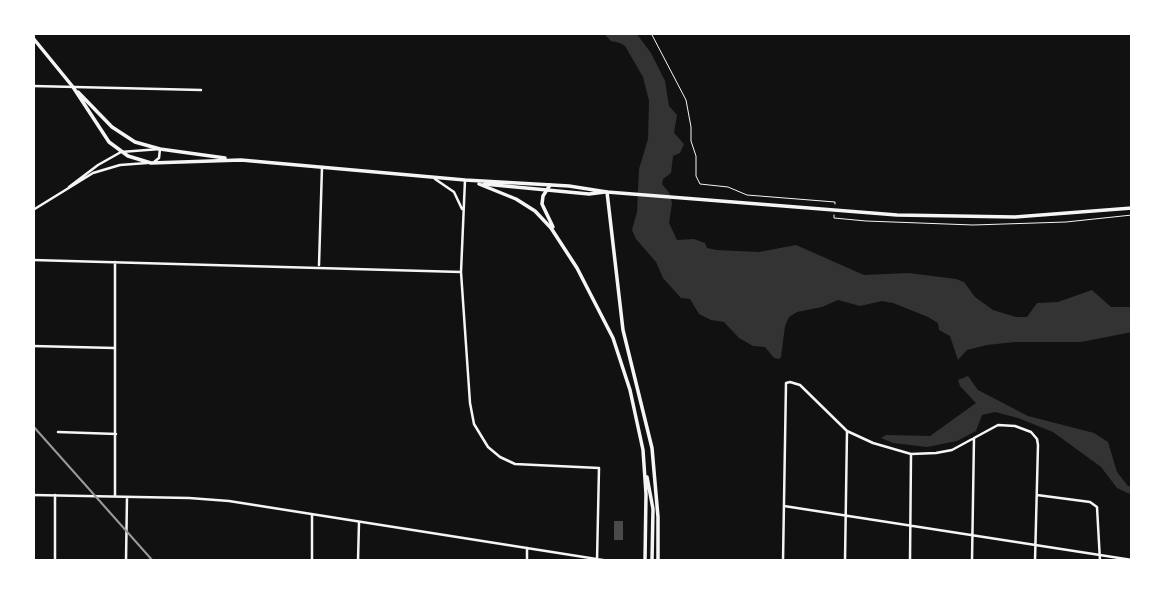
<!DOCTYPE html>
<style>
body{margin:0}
#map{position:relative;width:1165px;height:594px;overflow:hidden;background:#111;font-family:"Crimson Pro",serif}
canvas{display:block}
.frame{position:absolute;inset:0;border:35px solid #fff;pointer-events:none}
</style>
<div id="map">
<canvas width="1165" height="594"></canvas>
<div class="frame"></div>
</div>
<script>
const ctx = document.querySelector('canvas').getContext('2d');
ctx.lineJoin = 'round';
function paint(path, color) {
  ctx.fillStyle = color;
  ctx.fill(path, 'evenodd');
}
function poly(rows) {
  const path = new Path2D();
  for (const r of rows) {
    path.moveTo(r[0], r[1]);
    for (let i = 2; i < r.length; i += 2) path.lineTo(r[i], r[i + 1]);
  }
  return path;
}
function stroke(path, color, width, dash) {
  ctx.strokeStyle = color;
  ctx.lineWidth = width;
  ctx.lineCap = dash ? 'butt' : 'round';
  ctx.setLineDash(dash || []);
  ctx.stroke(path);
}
const water = poly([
 [603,33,636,33,651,53,665,81,669,106,677,115,674,133,684,144,680,153,673,156,671,173,663,179,662,184,670,194,672,203,669,223,677,240,694,239,705,243,707,248,716,250,759,252,796,245,864,275,909,273,956,279,964,282,975,297,993,310,1016,317,1027,317,1037,303,1058,302,1092,290,1111,307,1132,307,1132,332,1081,342,1015,342,987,345,967,350,958,360,950,336,939,330,938,323,928,317,893,303,882,301,860,306,838,300,822,307,797,312,789,317,785,326,781,357,779,359,774,358,765,347,753,346,739,338,724,322,711,320,699,314,690,299,681,298,663,278,656,262,636,239,632,230,637,212,639,169,648,139,649,101,643,77,625,46,620,43,611,41],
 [968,376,978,390,1028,416,1094,433,1108,442,1117,472,1128,486,1132,487,1132,495,1117,488,1101,467,1053,432,1018,418,995,412,982,415,976,431,957,441,927,447,893,443,881,438,886,435,930,436,976,403,960,386,958,380]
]);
const building = poly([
 [614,521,623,521,623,540,614,540]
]);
const path = poly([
 [651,33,686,100,691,127,691,141,696,156,696,176,700,184,728,187,747,195,835,202,835,204],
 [834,215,834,218,866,221,973,225,1066,222,1132,215]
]);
const minor = poly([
 [33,86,201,90],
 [435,179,454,192,462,209],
 [465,180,461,272,470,403,474,424,488,447,500,457,515,464,599,468,597,561],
 [33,260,461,272],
 [115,262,115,496],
 [319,265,322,167],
 [33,346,114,348],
 [58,432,116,434],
 [33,495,189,498,229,501,609,561],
 [55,495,55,561],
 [1037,495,1090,502,1097,507,1100,561],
 [784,506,1132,560],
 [126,561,127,497],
 [312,561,312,515],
 [358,561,359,522],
 [527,561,527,548],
 [783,561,786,383,790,382,800,385,847,431,873,443,911,454,936,453,952,450,998,425,1015,426,1031,432,1037,439,1038,445,1035,561],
 [845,561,847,431],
 [910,561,911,454],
 [972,561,974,438]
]);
const tertiary = poly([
 [69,187,98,165,121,152,160,149,159,158,154,162],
 [33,210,93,173,120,165,147,163]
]);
const primary = poly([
 [33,38,73,87],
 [73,87,109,142,128,156,151,163,241,160,465,180,569,186,607,192,897,215,1015,217,1132,208],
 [78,92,112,127,135,142,160,149,225,158],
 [484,184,589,194,605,192]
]);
const trunk = poly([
 [479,184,516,199,535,211,551,228,577,268,613,338,630,390,643,450,646,494,645,561],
 [550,185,543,196,542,204,553,227],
 [607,192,623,330,652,448,658,517,658,561],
 [647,477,653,509,652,561]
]);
const rail = poly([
 [33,426,153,561]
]);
paint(water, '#333');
paint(building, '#4a4a4a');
stroke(path, '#f5f5f5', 1);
stroke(minor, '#f5f5f5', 2.5);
stroke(tertiary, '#f5f5f5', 2.5);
stroke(primary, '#f5f5f5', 3.5);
stroke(trunk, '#f5f5f5', 3.5);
stroke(rail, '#9a9a9a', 2);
</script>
